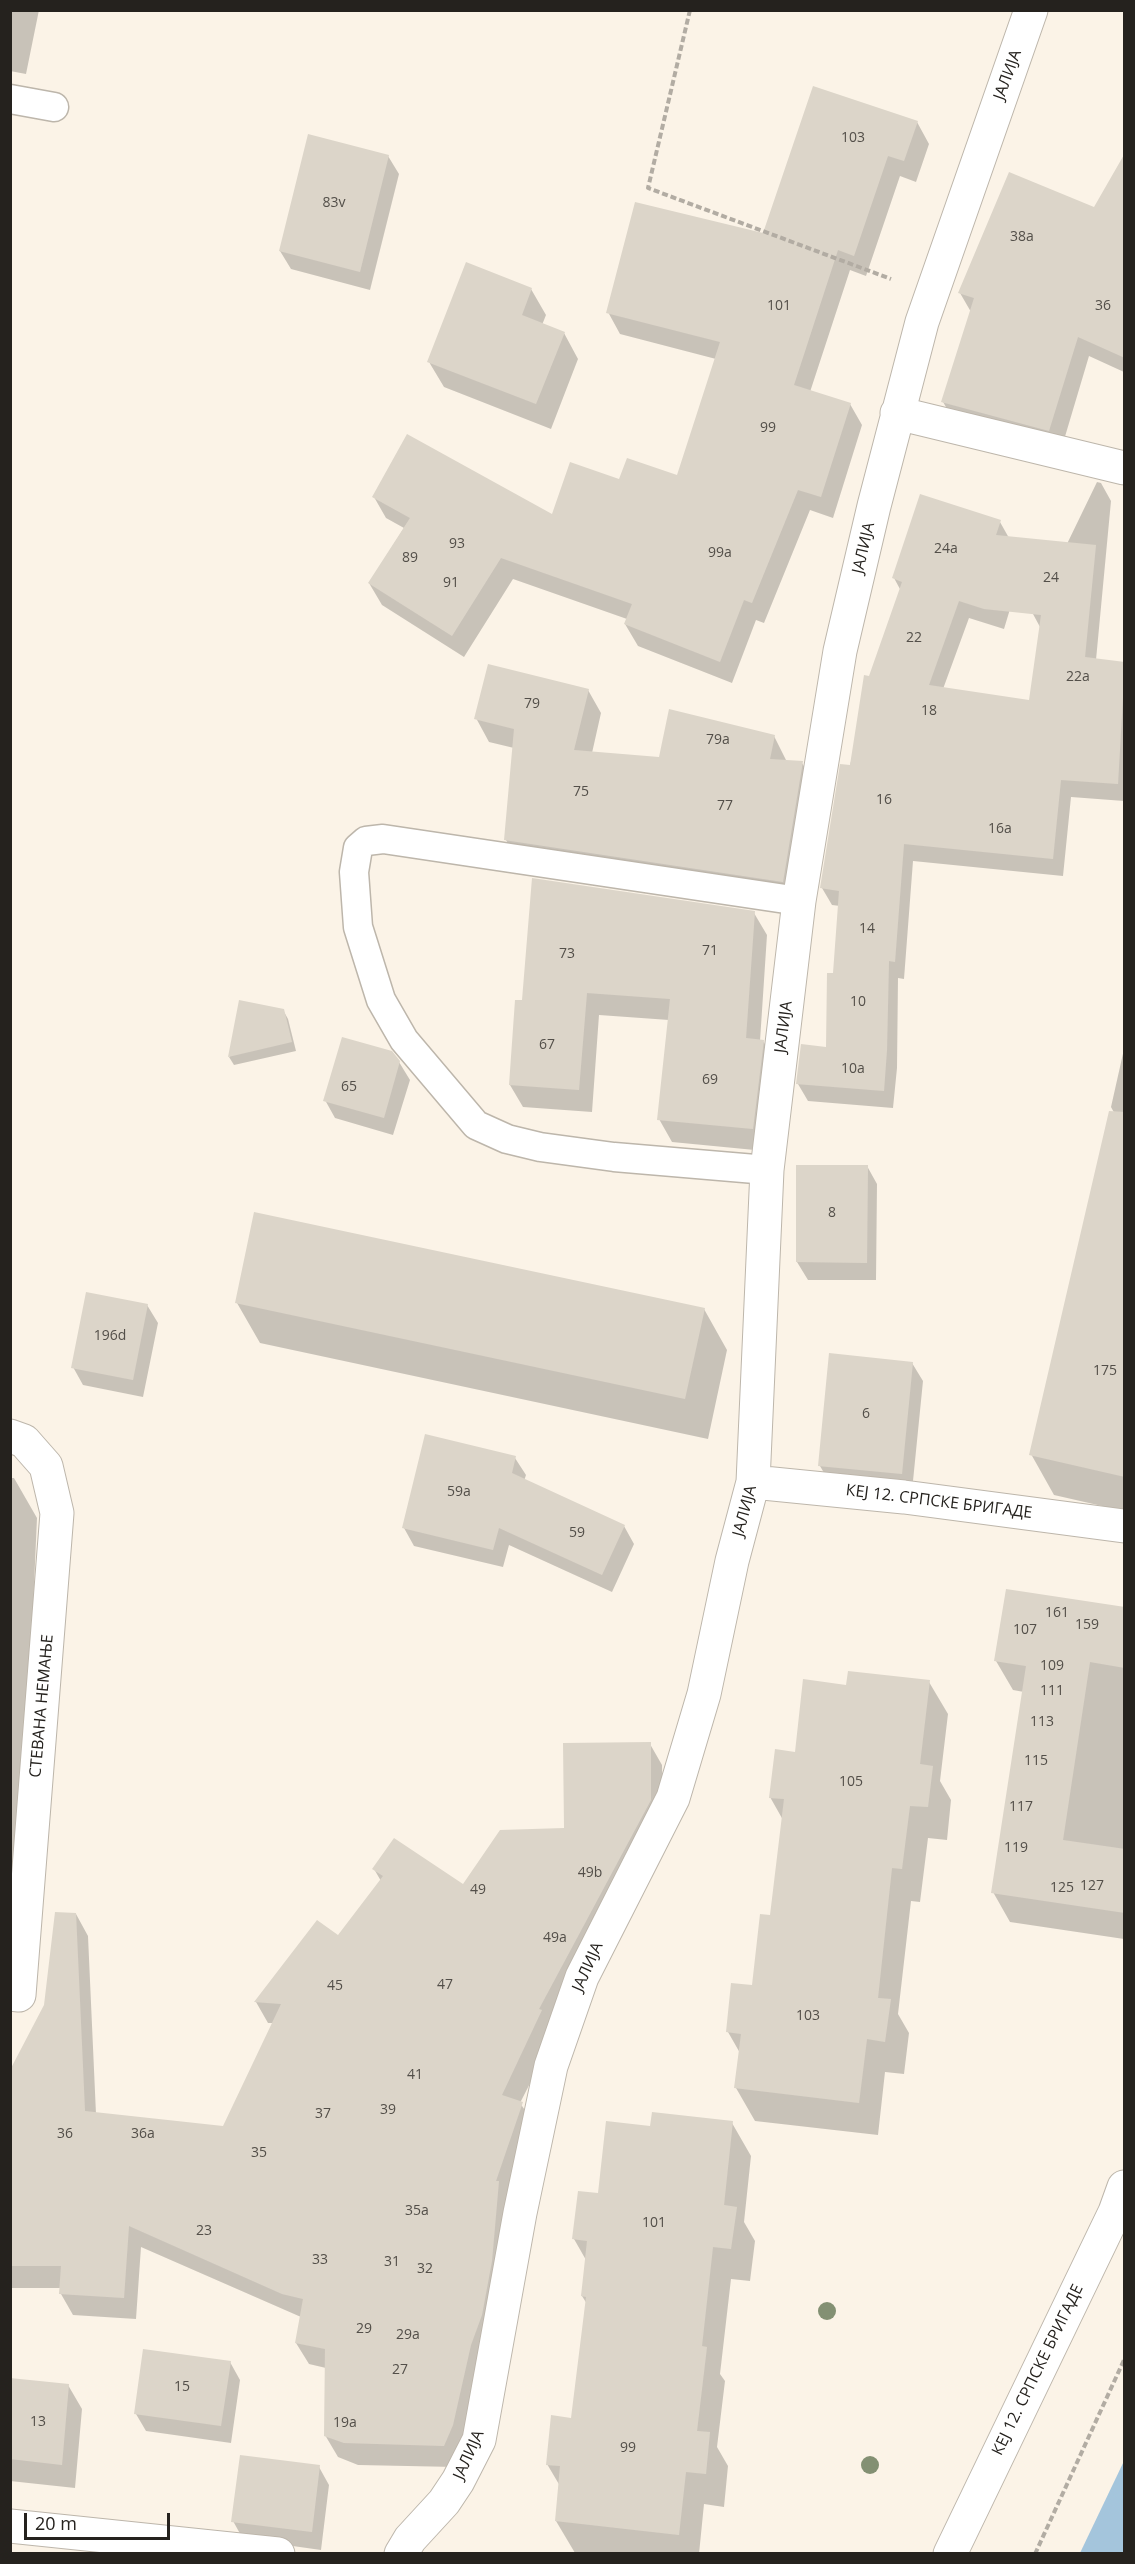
<!DOCTYPE html>
<meta charset="utf-8">
<style>
body{margin:0}
#map{position:relative;width:1135px;height:2564px;overflow:hidden;background:#fbf3e7;font-family:"Open Sans",sans-serif}
canvas{display:block}
.frame{position:absolute;inset:0;border:12px solid #25221e;pointer-events:none}
.scale{position:absolute;left:24px;top:2513px;width:146px;height:27px;box-sizing:border-box;border:3px solid #25221e;border-top:0;padding-left:8px;font-size:18px;line-height:21px;white-space:nowrap;color:#25221e;-webkit-text-stroke:4px #fff;paint-order:stroke}
</style>
<div id="map">
<canvas width="1135" height="2564"></canvas>
<div class="frame"></div>
<div class="scale">20 m</div>
</div>
<script>
const ctx = document.querySelector('canvas').getContext('2d');
ctx.lineJoin = 'round';
function paint(path, color) {
  ctx.fillStyle = color;
  ctx.fill(path, 'evenodd');
}
function poly(rows) {
  const path = new Path2D();
  for (const r of rows) {
    path.moveTo(r[0], r[1]);
    for (let i = 2; i < r.length; i += 2) path.lineTo(r[i], r[i + 1]);
  }
  return path;
}
function stroke(path, color, width, dash) {
  ctx.strokeStyle = color;
  ctx.lineWidth = width;
  ctx.lineCap = dash ? 'butt' : 'round';
  ctx.setLineDash(dash || []);
  ctx.stroke(path);
}
function write(font, color, halo, rows, align = 'center') {
  ctx.font = font + ' "Open Sans",sans-serif';
  ctx.lineWidth = 6;
  ctx.setLineDash([]);
  ctx.textBaseline = 'middle';
  ctx.strokeStyle = halo;
  ctx.fillStyle = color;
  for (const [text, x, y, turn = 0] of rows) {
    ctx.save();
    ctx.translate(x, y);
    ctx.rotate((+turn || 0) * Math.PI / 180);
    ctx.textAlign = isNaN(turn) ? turn : align;
    if (halo) ctx.strokeText(text, 0, 0);
    ctx.fillText(text, 0, 0);
    ctx.restore();
  }
}
const water = poly([
 [1124,2461,1124,2553,1080,2553]
]);
const shadow = poly([
 [10,10,39,10,26,74,10,71],
 [917,122,929,144,916,182,900,176,866,276,850,270,810,392,850,404,862,425,833,518,810,510,764,623,756,620,732,683,638,646,625,624,627,619,513,579,464,657,382,605,369,583,404,528,386,518,374,497,553,516,620,481,678,477,716,359,620,334,608,312,764,235],
 [388,156,399,174,370,290,291,269,280,251],
 [1124,190,1124,372,1089,356,1061,450,955,422,943,402,971,312,960,293],
 [531,289,546,315,542,325,564,333,578,359,551,429,444,387,429,362],
 [1097,482,1101,483,1111,501,1096,660,1124,664,1124,801,1071,797,1063,876,913,861,904,979,898,978,897,1068,893,1108,808,1101,798,1084,828,1048,840,906,832,905,822,888,870,678,901,591,894,578,1000,522,1009,538,1026,556,1004,629,969,618,943,689,1030,702,1040,627,1033,614],
 [588,690,601,713,592,753,660,758,774,736,787,762,802,763,815,786,796,904,519,863,506,840,514,748,489,742,476,718],
 [754,913,767,935,760,1041,763,1041,776,1064,765,1151,672,1142,659,1119,669,1020,599,1015,592,1112,523,1107,510,1085,523,1002],
 [283,1010,288,1019,296,1051,234,1065,229,1057],
 [1124,1049,1124,1131,1111,1107],
 [399,1062,410,1080,393,1135,335,1118,325,1100],
 [867,1166,877,1184,876,1280,808,1280,797,1262],
 [1124,1166,1124,1511,1054,1495,1031,1454],
 [237,1303,704,1309,727,1350,708,1439,260,1343],
 [147,1305,158,1323,143,1397,83,1385,73,1367],
 [912,1363,923,1381,912,1491,830,1483,820,1466],
 [515,1458,526,1475,524,1481,624,1526,634,1544,612,1592,509,1545,503,1567,414,1546,404,1528],
 [10,1478,14,1478,37,1518,26,1767,10,1963],
 [1124,1609,1124,1939,1010,1922,993,1892,1024,1692,1013,1690,996,1661],
 [929,1682,948,1714,940,1781,951,1800,947,1840,928,1838,920,1902,911,1901,898,2014,909,2033,904,2074,885,2072,878,2135,755,2121,736,2088,740,2053,728,2032,753,1987,772,1917,783,1820,770,1797,796,1754,848,1687],
 [650,1744,662,1765,663,1822,520,2103,535,2125,504,2284,456,2467,358,2465,338,2457,325,2435,326,2368,309,2364,296,2343,301,2317,141,2247,136,2319,73,2315,61,2294,61,2288,10,2288,10,2073,45,2006,76,1914,88,1936,96,2114,224,2128,273,2023,268,2023,256,2002,338,1938,381,1881,374,1869,463,1886,566,1830],
 [732,2123,751,2156,744,2222,755,2241,750,2281,731,2279,720,2374,725,2381,717,2447,728,2466,724,2507,704,2504,699,2554,575,2553,556,2521,560,2486,547,2464,572,2420,587,2304,582,2296,586,2260,574,2239,599,2195,651,2128],
 [230,2362,240,2380,231,2443,146,2431,136,2414],
 [10,2379,68,2385,82,2409,75,2488,10,2481],
 [319,2467,329,2485,321,2550,243,2539,233,2521]
]);
const building = poly([
 [813,86,918,121,904,161,888,156,854,256,838,250,794,385,851,403,821,497,798,490,752,603,744,600,720,662,624,624,632,604,501,558,452,636,368,583,410,518,372,497,407,434,552,514,570,462,619,479,627,458,677,475,720,342,606,313,635,202,763,233],
 [308,134,389,155,360,272,279,251],
 [1125,153,1125,358,1078,337,1049,431,941,402,974,298,958,293,1009,172,1094,207],
 [466,262,532,288,522,315,565,332,536,404,427,362],
 [920,494,1001,520,996,535,1096,545,1085,657,1125,662,1118,784,1061,780,1053,859,904,844,895,962,889,961,887,1050,884,1091,796,1084,801,1044,826,1047,827,973,833,973,839,891,820,888,840,764,850,765,864,675,869,676,902,582,892,578],
 [959,601,984,609,1041,615,1029,700,929,685],
 [488,664,589,689,574,750,659,757,669,709,775,735,770,759,803,761,783,882,504,840,514,729,474,719],
 [532,878,755,911,746,1038,764,1040,753,1129,657,1120,670,999,587,993,579,1090,509,1085,515,1000,522,1000],
 [239,1000,284,1009,292,1042,228,1057],
 [342,1037,392,1051,400,1061,384,1118,323,1101],
 [1109,1111,1125,1112,1125,1477,1029,1455],
 [796,1165,868,1165,867,1263,796,1262],
 [254,1212,705,1308,685,1399,235,1303],
 [86,1292,148,1304,133,1380,71,1368],
 [829,1353,913,1362,902,1474,818,1466],
 [425,1434,516,1456,512,1473,625,1525,602,1575,499,1528,493,1550,402,1528],
 [1006,1589,1125,1607,1125,1668,1090,1662,1063,1840,1125,1849,1125,1913,991,1893,1026,1666,994,1661],
 [848,1671,930,1680,920,1764,933,1766,928,1807,910,1806,902,1869,892,1868,878,1998,891,1999,885,2042,867,2039,859,2103,734,2088,741,2034,726,2032,731,1983,752,1985,760,1914,770,1915,784,1799,769,1798,775,1749,795,1752,803,1679,846,1685],
 [651,1742,651,1800,539,2009,542,2010,502,2095,523,2102,496,2181,499,2181,492,2261,482,2315,471,2345,453,2425,444,2446,344,2443,324,2436,325,2349,295,2343,303,2299,282,2294,129,2226,124,2298,59,2294,61,2266,10,2266,10,2070,44,2005,55,1912,76,1913,85,2111,223,2126,281,2004,254,2002,317,1920,338,1935,383,1876,372,1869,394,1838,463,1884,500,1830,564,1828,563,1743],
 [652,2112,733,2121,724,2205,737,2207,731,2249,713,2247,702,2346,707,2347,697,2431,710,2432,706,2474,686,2472,679,2535,555,2521,560,2466,546,2465,551,2415,571,2418,586,2297,581,2296,587,2241,572,2239,578,2191,598,2193,606,2121,650,2126],
 [143,2349,231,2361,221,2426,134,2414],
 [10,2378,69,2384,62,2465,10,2459],
 [240,2455,320,2465,312,2532,231,2522]
]);
const path = poly([
 [690,10,648,188,891,279],
 [1035,2554,1124,2360]
]);
const service = poly([
 [10,99,54,107],
 [767,1170,614,1157,540,1147,507,1139,476,1125,404,1040,381,1000,358,927,354,872,358,848,366,841,383,839,799,901]
]);
const minor = poly([
 [897,413,1124,468],
 [10,1436,24,1441,46,1466,57,1513,19,1995,10,1994],
 [753,1482,904,1497,1124,1526],
 [10,2526,278,2554],
 [401,2554,410,2539,444,2502,458,2481,479,2440,520,2213,551,2066,582,1977,673,1798,704,1694,732,1561,753,1482,767,1170,799,901,840,651,874,506,922,322,1031,10]
]);
const tertiary = poly([
 [950,2554,1115,2212,1124,2187]
]);
const trees = [
 [827,2311],
 [870,2465]
];
const numberNames = [
 ["103",853,138],
 ["83v",334,203],
 ["38a",1022,237],
 ["101",779,306],
 ["36",1103,306],
 ["99",768,428],
 ["93",457,544],
 ["24a",946,549],
 ["99a",720,553],
 ["89",410,558],
 ["24",1051,578],
 ["91",451,583],
 ["22",914,638],
 ["22a",1078,677],
 ["79",532,704],
 ["18",929,711],
 ["79a",718,740],
 ["75",581,792],
 ["16",884,800],
 ["77",725,806],
 ["16a",1000,829],
 ["14",867,929],
 ["71",710,951],
 ["73",567,954],
 ["10",858,1002],
 ["67",547,1045],
 ["10a",853,1069],
 ["69",710,1080],
 ["65",349,1087],
 ["8",832,1213],
 ["196d",110,1336],
 ["175",1105,1371],
 ["6",866,1414],
 ["59a",459,1492],
 ["59",577,1533],
 ["161",1057,1613],
 ["159",1087,1625],
 ["107",1025,1630],
 ["109",1052,1666],
 ["111",1052,1691],
 ["113",1042,1722],
 ["115",1036,1761],
 ["105",851,1782],
 ["117",1021,1807],
 ["119",1016,1848],
 ["49b",590,1873],
 ["127",1092,1886],
 ["125",1062,1888],
 ["49",478,1890],
 ["49a",555,1938],
 ["47",445,1985],
 ["45",335,1986],
 ["103",808,2016],
 ["41",415,2075],
 ["39",388,2110],
 ["37",323,2114],
 ["36",65,2134],
 ["36a",143,2134],
 ["35",259,2153],
 ["35a",417,2211],
 ["101",654,2223],
 ["23",204,2231],
 ["33",320,2260],
 ["31",392,2262],
 ["32",425,2269],
 ["29",364,2329],
 ["29a",408,2335],
 ["27",400,2370],
 ["15",182,2387],
 ["13",38,2422],
 ["19a",345,2423],
 ["99",628,2448]
];
const streetNames = [
 ["ЈАЛИЈА",1008,75,-70],
 ["ЈАЛИЈА",864,548,-77],
 ["ЈАЛИЈА",784,1027,-83],
 ["КЕЈ 12. СРПСКЕ БРИГАДЕ",939,1502,7],
 ["ЈАЛИЈА",745,1511,-75],
 ["СТЕВАНА НЕМАЊЕ",42,1706,-85],
 ["ЈАЛИЈА",588,1967,-66],
 ["КЕЈ 12. СРПСКЕ БРИГАДЕ",1038,2370,-64],
 ["ЈАЛИЈА",469,2455,-66]
];
paint(water, '#a4c5dc');
paint(shadow, '#0003');
paint(building, '#dcd5c9');
stroke(service, '#bdb6ab', 31);
stroke(minor, '#bdb6ab', 35);
stroke(tertiary, '#bdb6ab', 35);
stroke(path, '#b2aca3', 4, [6, 3]);
stroke(service, '#fff', 28);
stroke(minor, '#fff', 33);
stroke(tertiary, '#fff', 33);
ctx.fillStyle = '#839073';
for (const [x, y] of trees) {
  ctx.beginPath();
  ctx.arc(x, y, 9, 0, 2 * Math.PI);
  ctx.fill();
}
write('14px', '#534f49', null, numberNames);
write('16px', '#25221e', '#fff', streetNames);
</script>
